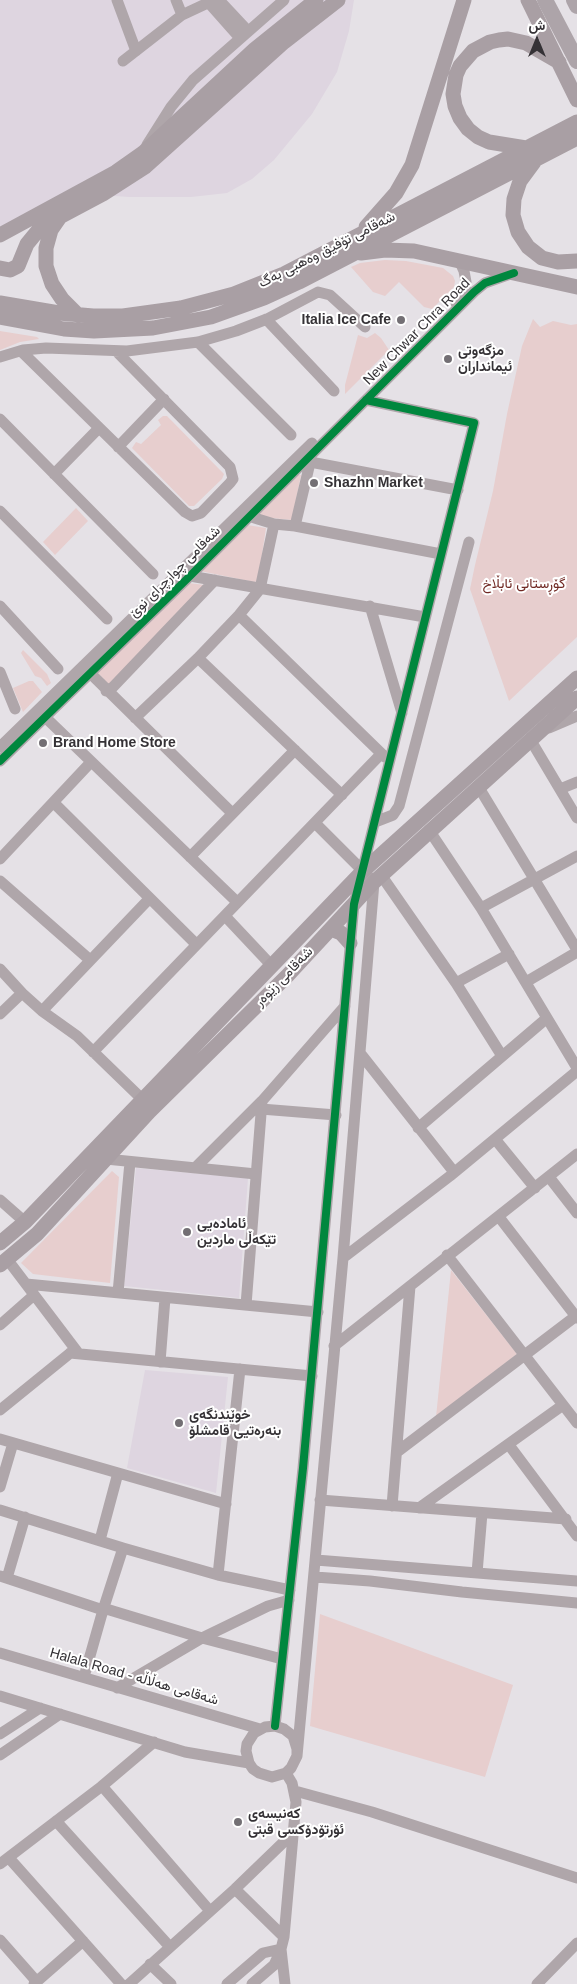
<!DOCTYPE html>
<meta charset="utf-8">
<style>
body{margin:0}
#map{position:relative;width:577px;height:1984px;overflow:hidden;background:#e5e1e6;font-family:Helvetica,Vazirmatn,sans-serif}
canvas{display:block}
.north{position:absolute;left:512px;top:15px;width:50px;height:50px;-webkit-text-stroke:4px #fff;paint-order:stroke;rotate:0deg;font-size:14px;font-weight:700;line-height:20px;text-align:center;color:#353236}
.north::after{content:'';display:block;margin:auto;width:18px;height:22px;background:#353236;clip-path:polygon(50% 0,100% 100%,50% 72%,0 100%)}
</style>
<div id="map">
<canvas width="577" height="1984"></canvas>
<div class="north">ش</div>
</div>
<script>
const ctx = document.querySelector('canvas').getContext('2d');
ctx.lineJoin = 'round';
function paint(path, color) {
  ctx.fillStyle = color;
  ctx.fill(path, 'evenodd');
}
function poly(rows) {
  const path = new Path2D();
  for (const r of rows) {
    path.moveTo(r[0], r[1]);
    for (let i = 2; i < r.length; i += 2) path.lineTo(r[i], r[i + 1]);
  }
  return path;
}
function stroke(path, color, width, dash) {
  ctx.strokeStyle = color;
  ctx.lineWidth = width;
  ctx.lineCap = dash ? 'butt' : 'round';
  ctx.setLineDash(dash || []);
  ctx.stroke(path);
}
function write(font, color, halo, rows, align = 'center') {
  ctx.font = font + ' Helvetica,Vazirmatn,sans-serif';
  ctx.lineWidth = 4;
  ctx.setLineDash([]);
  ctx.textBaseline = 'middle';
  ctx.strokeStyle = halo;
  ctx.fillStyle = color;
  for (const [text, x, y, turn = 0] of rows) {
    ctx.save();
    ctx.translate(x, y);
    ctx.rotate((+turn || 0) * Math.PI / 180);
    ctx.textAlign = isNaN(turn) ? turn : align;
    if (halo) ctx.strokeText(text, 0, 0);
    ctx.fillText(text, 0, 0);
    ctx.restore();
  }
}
const built = poly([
 [0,0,354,0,349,31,337,72,312,114,274,160,252,179,227,193,191,197,129,197,100,195,0,228],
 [136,1168,248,1178,239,1298,124,1286],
 [145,1370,228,1377,216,1493,127,1468]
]);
const green = poly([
 [385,260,406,261,443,268,453,276,455,281,454,287,432,309,424,307,399,282,385,296,373,292,351,267,360,263],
 [533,319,540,327,553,321,571,325,577,324,577,637,509,701,470,589,475,565,493,491,507,414,522,346],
 [0,331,37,337,39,339,20,342,0,350],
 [375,333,381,338,389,350,345,394,345,385,358,335,367,338],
 [163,416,167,416,224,474,222,479,194,506,189,506,132,448,136,442,141,444,161,425,158,420],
 [296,475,301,475,292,520,261,517,260,513],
 [76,508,88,521,55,555,43,542],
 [247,525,266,528,258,581,254,582,200,571],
 [188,583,205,585,109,685,98,673],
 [23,650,47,674,51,683,47,686,41,678,35,676,21,653],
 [29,681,33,681,42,692,23,712,13,688],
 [112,1171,119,1177,110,1283,33,1274,21,1263],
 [451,1270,517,1354,436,1417],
 [320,1614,513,1685,485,1777,310,1726]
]);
const minor = poly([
 [117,0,136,51],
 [176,0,182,15],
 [219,0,248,31],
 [209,3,240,38],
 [123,61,182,15,214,0],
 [147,145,171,107,193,80,284,0],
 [456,303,464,293,466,282,464,271,459,260],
 [266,319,334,391],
 [198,342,291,435],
 [21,351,185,512,192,516,201,513,230,483,233,479,230,467,116,351],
 [0,357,23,350,46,348,127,351,198,342,236,331,267,319,318,292,330,295,365,327],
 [0,419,153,574],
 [118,447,164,399],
 [305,461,458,490],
 [54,474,99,428],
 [0,511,107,619],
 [248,516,274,524,295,526,441,554],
 [295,526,310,463],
 [190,576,425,617],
 [0,606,58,669],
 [370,606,402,713],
 [239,615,385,757],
 [198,658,342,795],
 [0,672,15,709],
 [90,673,232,813],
 [106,691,113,687,215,580],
 [45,717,237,902],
 [135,718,198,658,239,615,260,589,274,524],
 [549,728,577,716],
 [530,739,577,818],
 [0,747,312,443],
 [0,761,190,576,474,292,485,283,513,273],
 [478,786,577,950],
 [560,789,577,782],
 [54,803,196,944],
 [375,822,393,815,399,806,469,542],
 [429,830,481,908,577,1068],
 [190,857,295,750],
 [0,859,91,762],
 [381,875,456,983,502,1056],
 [0,881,90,960],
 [481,908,577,856],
 [225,916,272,966],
 [0,969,22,993,42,1011,77,1036,142,1099],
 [526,982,577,952],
 [456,983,509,954],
 [42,1011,149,899],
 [0,1014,22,993],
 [93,1052,381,754],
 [360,1053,454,1172],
 [261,1109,336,1115],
 [418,1128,547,1018],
 [495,1139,535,1188],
 [106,1159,256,1174],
 [195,1168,262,1101,345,1006],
 [549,1177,577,1213],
 [0,1200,25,1222],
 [499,1217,577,1318],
 [447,1255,577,1423],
 [343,1258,450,1176,577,1071],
 [7,1259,79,1354],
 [26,1284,318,1312],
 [118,1293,130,1162],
 [246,1305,262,1101],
 [0,1325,34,1295],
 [334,1346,577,1154],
 [70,1353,312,1376],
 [160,1362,165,1298],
 [0,1410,74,1350],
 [0,1439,226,1504],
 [509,1445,577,1536],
 [397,1452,576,1316],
 [0,1487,13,1443],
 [320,1500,566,1519],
 [392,1506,410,1286],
 [419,1508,563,1405],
 [0,1510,123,1548,218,1575,290,1590],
 [100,1540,118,1473],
 [316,1560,577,1581],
 [477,1573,482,1513],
 [218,1575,240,1369],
 [0,1576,103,1610],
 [315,1577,370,1581,462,1592,577,1603],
 [7,1578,25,1517],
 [103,1608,202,1638,282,1659],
 [0,1653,260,1729],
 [84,1677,103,1610,123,1548],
 [117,1688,202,1638,268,1606,289,1600],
 [0,1696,185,1752,249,1763],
 [275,1726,303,1468,354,904,474,423,366,400],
 [0,1734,40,1708],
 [0,1755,60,1714],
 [297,1756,297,1749,293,1736,284,1729,275,1726,265,1727,254,1733,247,1744,246,1751,249,1763,253,1769,259,1773,272,1777,286,1773,291,1768,297,1756,343,1258,374,882,315,823],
 [102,1786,210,1911],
 [295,1791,372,1812,577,1878],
 [56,1821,170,1947],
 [9,1858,121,1984],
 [0,1864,102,1786,154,1742],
 [235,1889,284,1937],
 [0,1940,37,1982],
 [150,1964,171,1984],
 [34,1984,83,1941],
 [129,1984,235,1889,293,1833],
 [227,1984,263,1953,281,1949],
 [252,1984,274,1965,280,1952],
 [285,1984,281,1949,284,1937,296,1802,292,1783,286,1773],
 [537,1984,577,1943]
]);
const major = poly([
 [528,0,577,100],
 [526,148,489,142,478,137,468,129,460,118,455,106,453,94,456,75,460,66,473,51,490,42,499,40,508,39,526,43,559,62],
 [534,162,520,181,514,199,513,215,518,232,528,247,542,258,558,262,577,261],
 [60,217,51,230,46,248,46,266,52,284,62,299,78,315],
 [366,227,396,193,412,165,464,0],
 [0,235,116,172,143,153,255,49,316,0],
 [361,253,385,250,414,251,577,287],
 [0,268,10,270,18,266,27,244,41,227,103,194,145,167,284,42,338,0],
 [0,303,59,313,93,316,123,316,181,308,234,294,284,274,577,122],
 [0,317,64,329,94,331,153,328,211,317,264,298,299,282,577,138],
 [331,929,341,933,350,943],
 [0,1243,25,1222,363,871,577,678],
 [0,1265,37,1234,149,1112,288,975,374,882,577,698]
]);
const highway = poly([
 [545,0,577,61],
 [574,0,577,6]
]);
const cycleway = poly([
 [0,761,190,576,474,292,485,283,514,273],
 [275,1726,303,1468,354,904,474,423,366,400]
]);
const markers = [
 [401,320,5,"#736f74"],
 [448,359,5,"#736f74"],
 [314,483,5,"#736f74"],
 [43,743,5,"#736f74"],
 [187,1232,5,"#736f74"],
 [179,1423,5,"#736f74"],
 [238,1822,5,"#736f74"]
];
const streetNames = [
 ["شەقامی تۆفیق وەهبی بەگ",327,250,-27],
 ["New Chwar Chra Road",417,332,-45],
 ["شەقامی چوارچرای نوێ",175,572,-45],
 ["شەقامی زێوەر",284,977,-46],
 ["Halala Road - شەقامی هەڵاڵە",134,1677,16]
];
const poiNames = [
 ["Italia Ice Cafe",391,320,"right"],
 ["مزگەوتی",458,351],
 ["ئیمانداران",458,367],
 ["Shazhn Market",324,483],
 ["Brand Home Store",53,743],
 ["ئامادەیی",197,1224],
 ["تێکەڵی ماردین",197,1240],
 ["خوێندنگەی",189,1415],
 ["بنەرەتیی قامشلۆ",189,1431],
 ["کەنیسەی",248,1814],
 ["ئۆرتۆدۆکسی قبتی",248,1830]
];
const parkNames = [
 ["گۆڕستانی ئابڵاخ",524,584]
];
paint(built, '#ded5e0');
paint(green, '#e7cece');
stroke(minor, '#afa6aa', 11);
stroke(major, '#a99fa4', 15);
stroke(highway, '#ada4a9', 16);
stroke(cycleway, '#00873e', 8);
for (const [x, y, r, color] of markers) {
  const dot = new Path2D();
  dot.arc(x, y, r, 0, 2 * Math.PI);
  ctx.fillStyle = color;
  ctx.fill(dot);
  stroke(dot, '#fff', 2);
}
write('14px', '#353236', '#fff', streetNames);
write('bold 14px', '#353236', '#fff', poiNames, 'left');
write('14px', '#702823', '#fff', parkNames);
</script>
